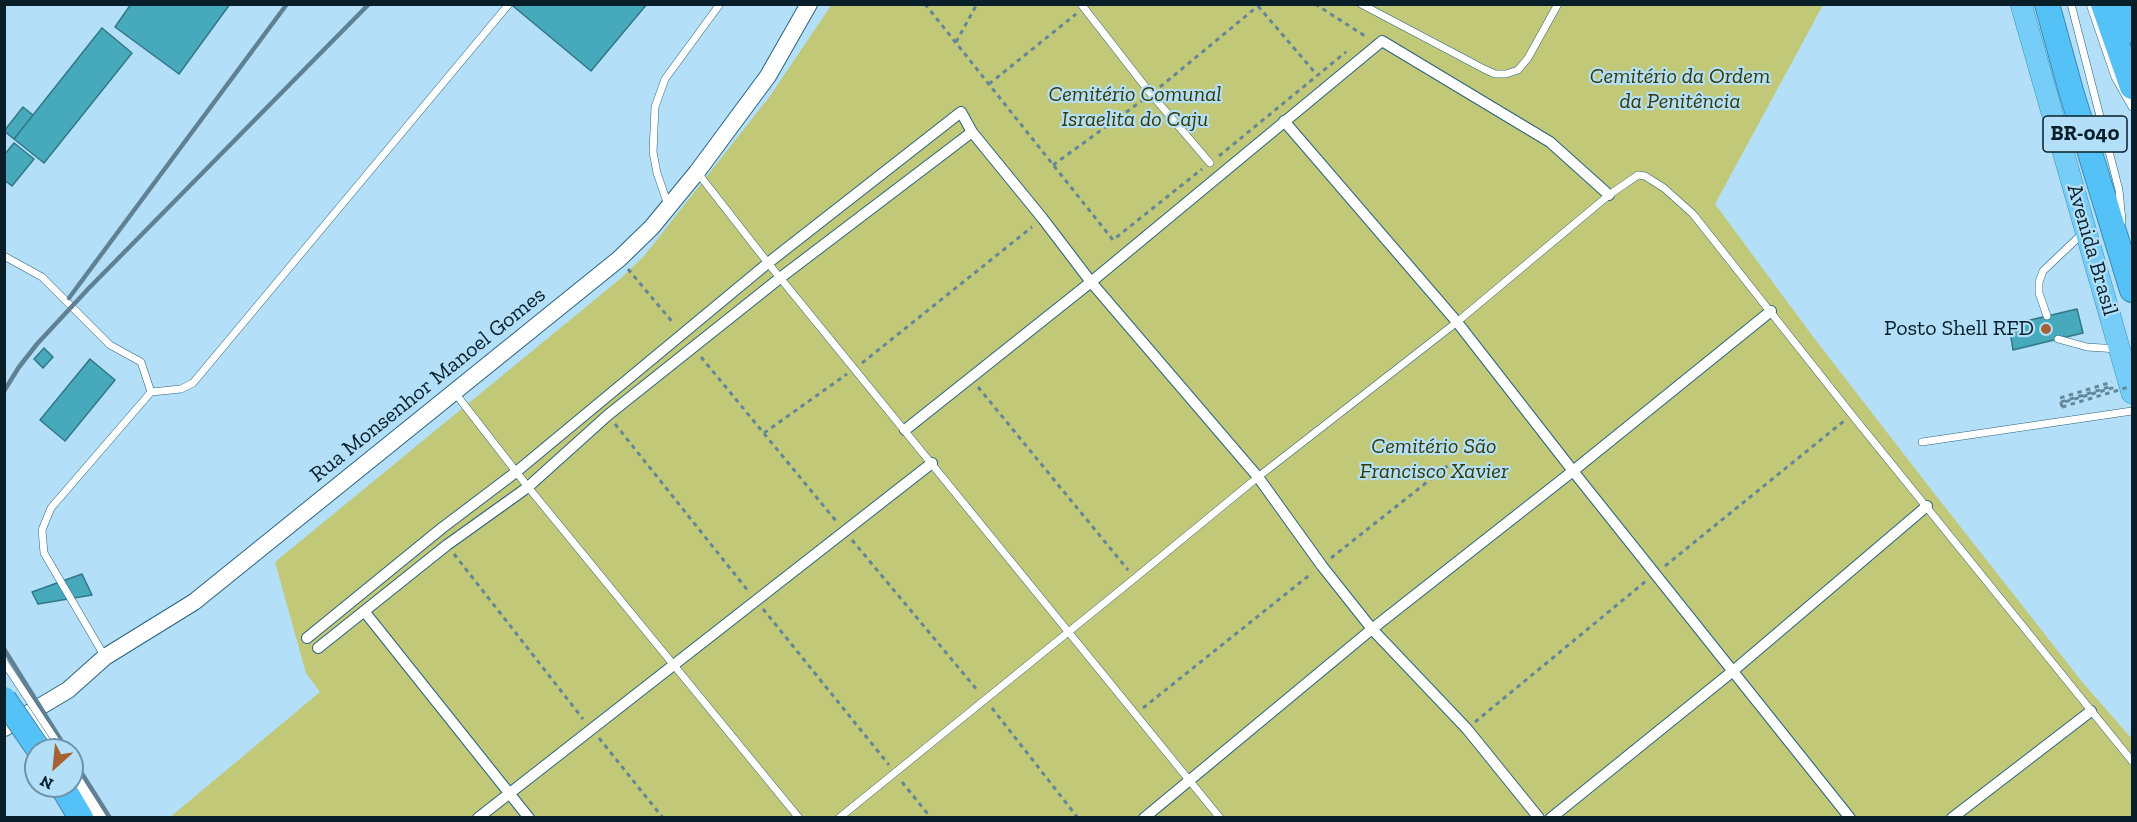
<!DOCTYPE html>
<meta charset="utf-8">
<style>
body{margin:0}
#map{position:relative;width:2137px;height:822px;overflow:hidden;background:#b3dff8;font-family:"Zilla Slab",serif}
canvas{display:block}
.frame{position:absolute;inset:0;border:6px solid #081f2a;pointer-events:none}
.north{position:absolute;left:24px;top:738px;width:60px;height:60px;box-sizing:border-box;background:#b3dff8;border:2px solid #6f92a6;border-radius:50%;rotate:207deg;font-size:16px;font-weight:700;line-height:24px;text-align:center;color:#081f2a}
.north::after{content:'';display:block;margin:auto;width:21px;height:27px;background:#a56132;clip-path:polygon(50% 0,100% 100%,50% 72%,0 100%)}
</style>
<div id="map">
<canvas width="2137" height="822"></canvas>
<div class="frame"></div>
<div class="north">N</div>
</div>
<script>
const ctx = document.querySelector('canvas').getContext('2d');
ctx.lineJoin = 'round';
function paint(path, color) {
  ctx.fillStyle = color;
  ctx.fill(path, 'evenodd');
}
function poly(rows) {
  const path = new Path2D();
  for (const r of rows) {
    path.moveTo(r[0], r[1]);
    for (let i = 2; i < r.length; i += 2) path.lineTo(r[i], r[i + 1]);
  }
  return path;
}
function stroke(path, color, width, dash) {
  ctx.strokeStyle = color;
  ctx.lineWidth = width;
  ctx.lineCap = dash ? 'butt' : 'round';
  ctx.setLineDash(dash || []);
  ctx.stroke(path);
}
function write(font, color, halo, rows, align = 'center') {
  ctx.font = font + ' "Zilla Slab",serif';
  ctx.lineWidth = 4.5;
  ctx.setLineDash([]);
  ctx.textBaseline = 'middle';
  ctx.strokeStyle = halo;
  ctx.fillStyle = color;
  for (const [text, x, y, turn = 0] of rows) {
    ctx.save();
    ctx.translate(x, y);
    ctx.rotate((+turn || 0) * Math.PI / 180);
    ctx.textAlign = isNaN(turn) ? turn : align;
    if (halo) ctx.strokeText(text, 0, 0);
    ctx.fillText(text, 0, 0);
    ctx.restore();
  }
}
const green = poly([
 [832,4,1823,5,1715,204,1814,338,1930,488,2083,683,2132,739,2132,818,169,818,320,692,306,673,275,562,620,279,644,256,770,96]
]);
const building = poly([
 [131,4,230,4,179,74,115,27,131,4],
 [514,4,647,4,591,71,513,6,514,4],
 [102,28,132,53,44,163,14,139,102,28],
 [23,107,33,115,14,139,4,131,23,107],
 [14,143,34,159,12,186,4,180,4,155,14,143],
 [2077,309,2083,333,2013,350,2009,325,2077,309],
 [44,348,53,357,43,368,34,359,44,348],
 [90,359,115,380,65,441,40,420,90,359],
 [82,574,92,595,38,604,32,592,82,574]
]);
const path = poly([
 [925,4,1113,240,1202,169],
 [1315,4,1365,36],
 [1258,6,1317,75],
 [956,42,977,4],
 [989,84,1076,14],
 [1160,87,1258,6],
 [1219,156,1346,52],
 [1053,165,1143,100],
 [628,269,674,324],
 [701,357,836,521],
 [862,363,1032,227],
 [978,387,1128,570],
 [2062,407,2061,403,2112,388,2112,386,2061,402,2060,398,2112,382],
 [615,424,749,592],
 [764,433,847,374],
 [852,540,978,691],
 [454,554,583,719],
 [1331,558,1450,464],
 [1665,566,1844,421],
 [763,609,889,765],
 [992,708,1078,818],
 [1143,708,1312,573],
 [1475,722,1646,581],
 [599,738,663,818],
 [902,782,931,818]
]);
const service = poly([
 [1081,4,1151,94,1210,163],
 [1361,4,1484,69,1495,74,1506,74,1518,70,1528,58,1558,4],
 [2071,4,2119,190,2122,221],
 [2090,4,2115,77,2132,107],
 [697,172,768,263,1220,818],
 [668,205,657,173,653,152,655,107,665,79,720,4],
 [4,256,42,277,110,345,141,362,151,392],
 [2047,316,2039,293,2039,282,2043,271,2083,233],
 [2058,339,2087,347,2118,349],
 [455,393,528,487,799,818],
 [1922,442,2132,411],
 [105,657,44,553,42,530,51,508,151,392,181,389,193,383,509,4],
 [31,712,55,750],
 [72,765,104,818],
 [72,777,98,818],
 [839,818,1135,578,1258,477,1457,322,1609,195,1638,175,1645,176,1664,188,1693,214,1852,415,2132,761]
]);
const pedestrian = poly([
 [1284,121,1457,322,1573,471,1850,818],
 [905,430,1091,282,1382,41,1550,142,1609,195],
 [364,611,529,818],
 [307,638,442,528,516,472,768,263,961,112,972,132,1043,219,1091,282,1258,477,1322,566,1372,629,1467,729,1539,818],
 [318,648,447,545,528,487,608,415,780,278,972,132],
 [478,818,932,463],
 [1144,818,1372,629,1573,471,1771,311],
 [1551,818,1733,671,1927,506],
 [1952,818,2091,711]
]);
const tertiary = poly([
 [4,728,68,690,105,657,194,602,619,259,652,227,697,172,768,76,809,4]
]);
const trunk = poly([
 [2021,4,2132,393]
]);
const motorway = poly([
 [2047,4,2071,91,2132,290],
 [2103,4,2132,87],
 [2122,4,2132,31],
 [62,786,81,818]
]);
const rail = poly([
 [69,298,287,4],
 [4,391,19,367,37,344,89,288,369,4],
 [4,649,67,750],
 [72,758,110,818]
]);
const pathBridge = poly([
 [2062,407,2132,386]
]);
const serviceBridge = poly([
 [4,662,62,750]
]);
const motorwayBridge = poly([
 [4,699,39,750]
]);
const markers = [
 [2046,329,6,"#a56132"]
];
const shields = [
 [2085,134,84]
];
const shieldNames = [
 ["BR-040",2085,134]
];
const parkNames = [
 ["Cemitério da Ordem",1680,77],
 ["da Penitência",1680,102],
 ["Cemitério Comunal",1135,95],
 ["Israelita do Caju",1135,120],
 ["Cemitério São",1434,447],
 ["Francisco Xavier",1434,472]
];
const streetNames = [
 ["Avenida Brasil",2092,250,74],
 ["Rua Monsenhor Manoel Gomes",428,385,-39]
];
const poiNames = [
 ["Posto Shell RFD",2034,329]
];
paint(green, '#c1c877');
paint(building, '#46a9bc');
stroke(building, '#327785', 1.5);
stroke(service, '#2b627d', 8);
stroke(pedestrian, '#2b627d', 12);
stroke(tertiary, '#2b627d', 18);
stroke(trunk, '#3989af', 22);
stroke(motorway, '#3989af', 26);
stroke(path, '#648699', 3, [4.5, 4.5]);
stroke(service, '#fff', 7);
stroke(pedestrian, '#fff', 10);
stroke(tertiary, '#fff', 16);
stroke(trunk, '#76cef8', 21);
stroke(motorway, '#54c2f7', 24);
stroke(rail, '#5f8193', 4.5);
stroke(serviceBridge, '#2b627d', 8, []);
stroke(motorwayBridge, '#3989af', 26, []);
stroke(pathBridge, '#648699', 3, [4.5, 4.5]);
stroke(serviceBridge, '#fff', 7);
stroke(motorwayBridge, '#54c2f7', 24);
for (const [x, y, r, color] of markers) {
  const dot = new Path2D();
  dot.arc(x, y, r, 0, 2 * Math.PI);
  ctx.fillStyle = color;
  ctx.fill(dot);
  stroke(dot, '#b3dff8', 2);
}
for (const [x, y, w] of shields) {
  const box = new Path2D();
  box.roundRect(x - w / 2, y - 18, w, 36, 4.5);
  ctx.fillStyle = '#b3dff8';
  ctx.fill(box);
  stroke(box, '#081f2a', 1.5);
}
write('bold 21px', '#081f2a', null, shieldNames);
write('italic 22px', '#373900', '#b3dff8', parkNames);
write('22px', '#081f2a', '#b3dff8', streetNames);
write('22px', '#081f2a', '#b3dff8', poiNames, 'right');
</script>
